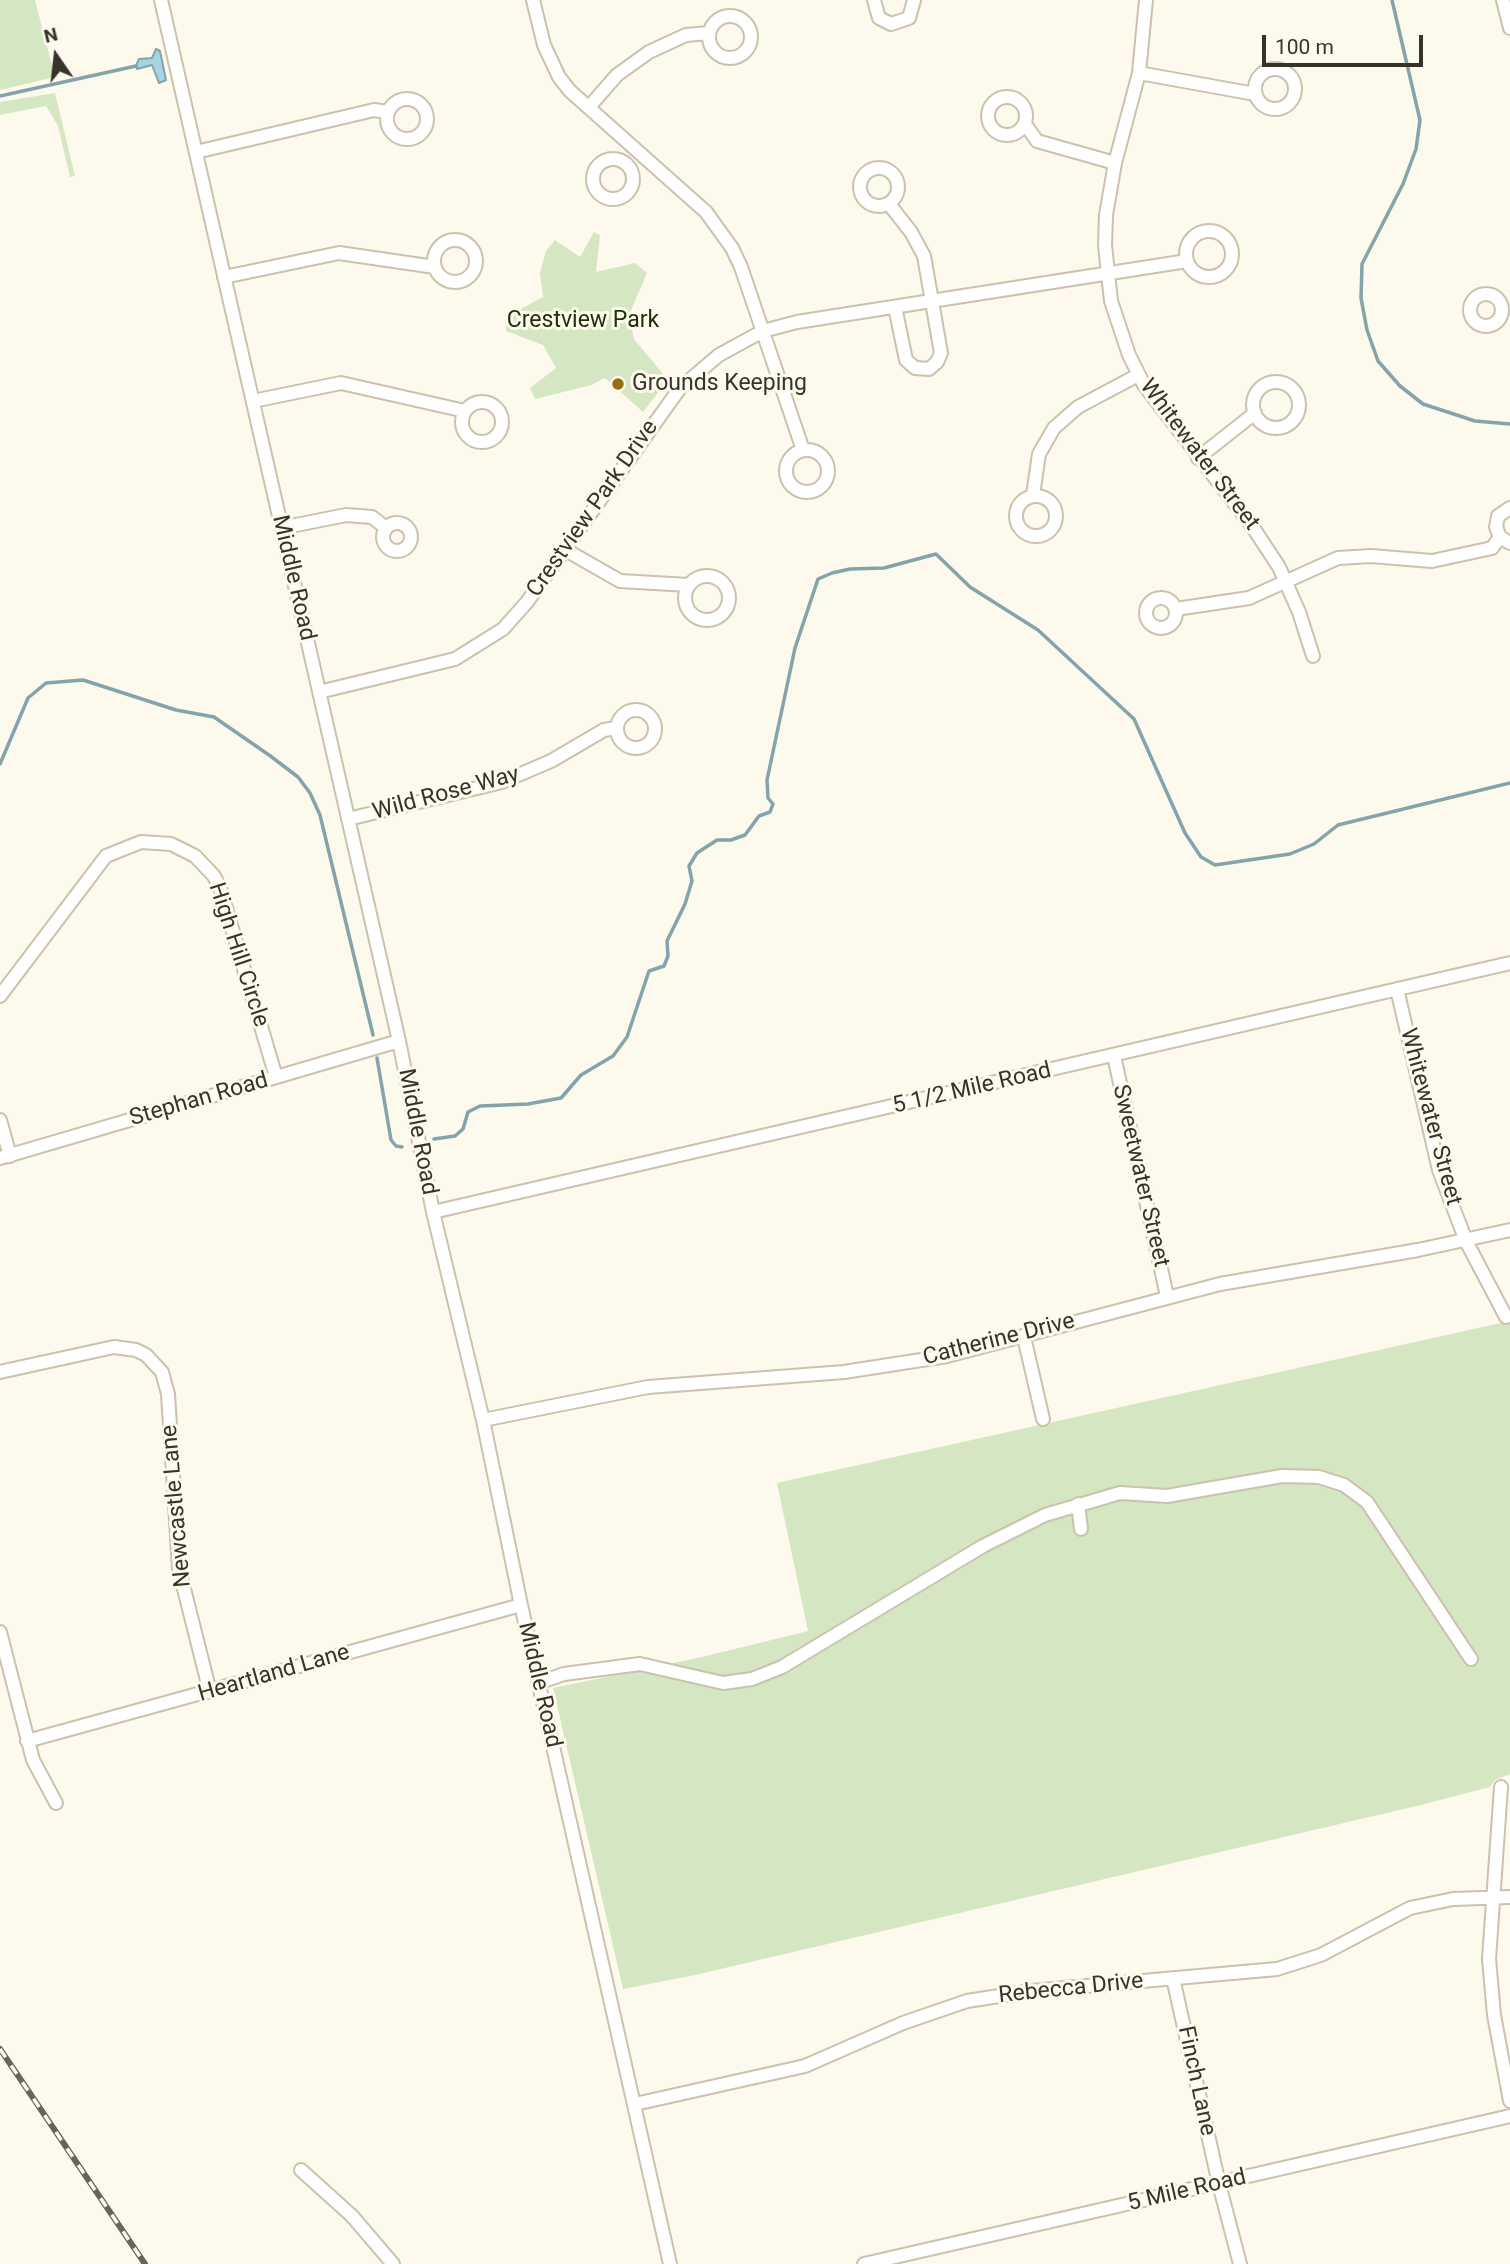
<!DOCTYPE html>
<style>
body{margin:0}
#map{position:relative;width:1510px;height:2264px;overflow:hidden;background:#fef9ed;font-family:Roboto,sans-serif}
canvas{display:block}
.north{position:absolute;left:21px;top:21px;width:70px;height:70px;-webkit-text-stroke:5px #fef9ed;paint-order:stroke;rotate:346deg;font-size:19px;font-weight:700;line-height:28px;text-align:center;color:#36332b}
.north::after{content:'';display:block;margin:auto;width:24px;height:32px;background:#36332b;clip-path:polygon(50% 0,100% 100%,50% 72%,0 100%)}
.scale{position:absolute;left:1262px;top:35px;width:161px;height:32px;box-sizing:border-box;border:4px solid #36332b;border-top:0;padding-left:9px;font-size:21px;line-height:24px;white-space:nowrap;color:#36332b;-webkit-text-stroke:5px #fef9ed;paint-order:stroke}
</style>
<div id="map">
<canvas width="1510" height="2264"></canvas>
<div class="north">N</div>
<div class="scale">100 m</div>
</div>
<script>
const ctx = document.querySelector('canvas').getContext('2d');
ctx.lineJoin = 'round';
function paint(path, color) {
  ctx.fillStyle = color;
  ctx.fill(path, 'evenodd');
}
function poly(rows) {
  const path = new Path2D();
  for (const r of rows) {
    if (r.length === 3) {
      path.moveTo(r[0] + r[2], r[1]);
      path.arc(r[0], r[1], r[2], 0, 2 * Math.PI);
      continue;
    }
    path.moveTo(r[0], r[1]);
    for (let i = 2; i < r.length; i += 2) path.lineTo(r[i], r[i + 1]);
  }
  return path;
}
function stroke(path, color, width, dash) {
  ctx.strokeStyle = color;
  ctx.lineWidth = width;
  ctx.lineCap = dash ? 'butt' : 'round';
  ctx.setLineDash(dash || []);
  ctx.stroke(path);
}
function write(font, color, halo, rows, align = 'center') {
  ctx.font = font + ' Roboto,sans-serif';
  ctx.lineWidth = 6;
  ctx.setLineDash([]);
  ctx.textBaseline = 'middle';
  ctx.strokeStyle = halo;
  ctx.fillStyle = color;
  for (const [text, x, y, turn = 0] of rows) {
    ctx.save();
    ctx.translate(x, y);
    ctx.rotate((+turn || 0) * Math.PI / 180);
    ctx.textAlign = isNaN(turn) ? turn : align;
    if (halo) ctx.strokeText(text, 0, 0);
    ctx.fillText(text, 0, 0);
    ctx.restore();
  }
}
const green = poly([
 [0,0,35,0,55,77,0,90],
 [55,93,75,176,70,177,58,126,46,106,0,115,0,102],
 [594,232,600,235,596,272,635,263,647,273,629,315,634,339,668,380,643,412,605,378,591,385,535,399,530,388,556,368,543,345,506,331,506,317,543,297,540,273,546,251,555,240,580,257],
 [1510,1321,1510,1774,1495,1780,1490,1787,1425,1804,695,1975,623,1989,553,1688,702,1657,808,1631,777,1483]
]);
const water = poly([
 [156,49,160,51,166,80,159,83,152,65,137,69,136,66,139,59,152,58,156,49]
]);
const stream = poly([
 [1392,0,1420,120,1416,149,1403,184,1362,264,1361,298,1367,330,1378,361,1400,386,1423,404,1475,421,1510,424],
 [0,96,136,66],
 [0,764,28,698,46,683,83,680,176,710,214,717,269,755,298,777,310,793,320,815,373,1035],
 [377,1058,391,1140,396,1146,402,1147],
 [434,1139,455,1136,463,1129,468,1112,480,1106,528,1104,561,1098,581,1075,613,1056,627,1037,649,971,664,966,668,956,667,941,685,904,692,881,689,866,697,853,717,840,731,840,745,835,759,816,770,812,773,804,768,798,767,780,795,648,818,579,832,573,850,569,884,568,936,554,970,587,1038,630,1134,719,1185,833,1201,857,1215,865,1290,854,1314,844,1338,825,1510,783]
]);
const minor = poly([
 [161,0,399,1041,433,1212,483,1420,521,1605,670,2264],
 [533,0,544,45,559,77,570,91,706,212,732,248,741,267,803,450],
 [874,0,879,18,891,24,909,18,914,0],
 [1146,0,1139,73,1115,163,1106,215,1105,245,1111,301,1129,355,1144,385,1252,526,1279,567,1299,612,1313,656],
 [1503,0,1510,28],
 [730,37,21],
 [1275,89,20],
 [1139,73,1255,94],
 [1007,116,19],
 [407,119,20],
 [589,107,617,75,649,52,686,35,709,33],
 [1025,124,1037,141,1115,163],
 [196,152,374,110,387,112],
 [613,179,20],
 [879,187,19],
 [889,204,911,232,924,256,941,353,937,362,929,369,915,368,906,360,895,307],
 [1209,254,23],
 [455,261,21],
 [224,277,339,253,435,267],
 [1486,310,16],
 [1276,405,23],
 [253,401,341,383,465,411],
 [482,422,20],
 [807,471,21],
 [1198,458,1255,413],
 [1033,495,1039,454,1054,428,1078,407,1138,375],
 [1036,516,20],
 [1510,508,1498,516,1496,527,1500,537,1510,543],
 [397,537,14],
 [281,528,346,515,372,517,386,528],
 [564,549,620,581,689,585],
 [707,598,22],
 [1161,613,15],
 [1176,609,1249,598,1338,558,1371,556,1432,561,1492,548,1500,537],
 [319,692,455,659,503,629,527,602,680,388,719,355,763,331,797,322,1187,261],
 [636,729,19],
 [348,819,502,782,551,761,604,730,616,728],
 [1397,989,1439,1170,1466,1241,1506,1317],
 [0,996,106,856,141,842,171,844,195,856,214,876,220,888,276,1077],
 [1114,1056,1167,1296],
 [0,1120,10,1156],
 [0,1158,399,1041],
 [433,1212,1510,963],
 [1024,1337,1043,1419],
 [0,1372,114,1347,136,1350,146,1355,162,1372,168,1394,179,1569,210,1692],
 [483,1420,648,1387,844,1372,947,1356,1220,1284,1418,1250,1510,1230],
 [1078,1504,1081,1529],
 [0,1632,33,1760,56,1803],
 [538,1683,564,1674,640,1664,723,1683,752,1679,782,1667,983,1546,1045,1515,1120,1493,1167,1496,1282,1476,1319,1477,1344,1485,1367,1502,1471,1659],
 [27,1741,521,1605],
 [1501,1787,1489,1959,1494,2015,1510,2101],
 [1173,1978,1219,2184,1240,2264],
 [635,2104,805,2066,903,2023,967,2001,1031,1991,1277,1969,1321,1955,1410,1908,1453,1899,1510,1897],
 [301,2170,352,2216,393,2264],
 [864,2264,1510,2116]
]);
const rail = poly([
 [0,2049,145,2264]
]);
const markers = [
 [618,384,7,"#946e17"]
];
const parkNames = [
 ["Crestview Park",583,321]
];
const poiNames = [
 ["Grounds Keeping",632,384]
];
const streetNames = [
 ["Whitewater Street",1199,455,53],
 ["Crestview Park Drive",593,509,-55],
 ["Middle Road",293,578,77],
 ["Wild Rose Way",446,794,-15],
 ["High Hill Circle",238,955,72],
 ["5 1/2 Mile Road",972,1089,-13],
 ["Stephan Road",199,1100,-16],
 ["Whitewater Street",1430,1117,75],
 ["Middle Road",417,1132,79],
 ["Sweetwater Street",1140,1176,77],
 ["Catherine Drive",999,1340,-14],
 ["Newcastle Lane",177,1506,-95],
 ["Heartland Lane",274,1674,-16],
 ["Middle Road",539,1685,77],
 ["Rebecca Drive",1071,1989,-6],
 ["Finch Lane",1196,2081,78],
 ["5 Mile Road",1187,2191,-13]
];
paint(green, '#d5e6c3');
paint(water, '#a4d5e0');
stroke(water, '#83a4aa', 2);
stroke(stream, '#83a4aa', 3.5);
stroke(minor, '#cbc2ae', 16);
stroke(minor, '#fff', 12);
stroke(rail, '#68645b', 6);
stroke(rail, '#fef9ed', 3.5, [10]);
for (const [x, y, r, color] of markers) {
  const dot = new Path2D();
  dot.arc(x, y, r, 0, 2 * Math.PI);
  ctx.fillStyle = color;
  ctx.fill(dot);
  stroke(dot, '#fef9ed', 2.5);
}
write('23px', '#1f3007', '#fef9ed', parkNames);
write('23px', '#36332b', '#fef9ed', poiNames, 'left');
write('23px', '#36332b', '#fef9ed', streetNames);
</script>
